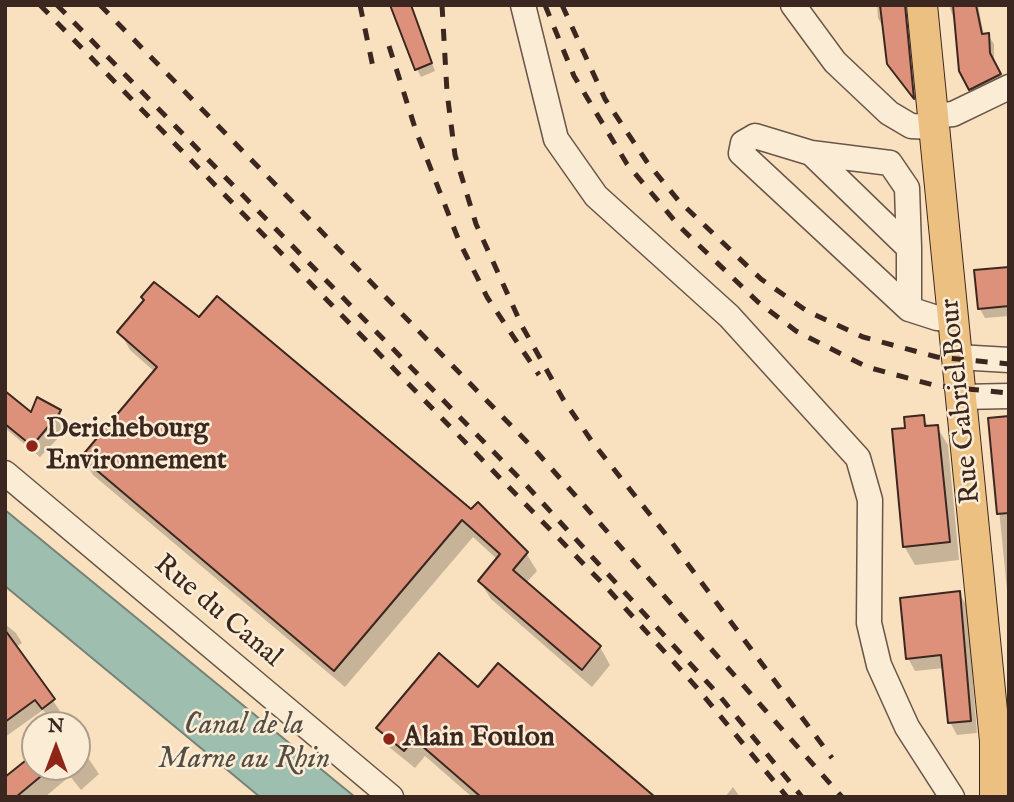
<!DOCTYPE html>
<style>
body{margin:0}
#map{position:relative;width:1014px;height:802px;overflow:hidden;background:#f9e1bf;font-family:"IM FELL English",serif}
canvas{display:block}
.frame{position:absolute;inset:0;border:7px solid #3b2720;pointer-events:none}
.north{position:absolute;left:21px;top:711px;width:70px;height:70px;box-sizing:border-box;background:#fbecd5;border:2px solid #ae9d8d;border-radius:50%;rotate:0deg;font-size:19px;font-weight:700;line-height:28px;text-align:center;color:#3b2720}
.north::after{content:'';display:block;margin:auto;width:24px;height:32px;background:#8f2418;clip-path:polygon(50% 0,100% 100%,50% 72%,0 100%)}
</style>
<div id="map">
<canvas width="1014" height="802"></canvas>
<div class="frame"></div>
<div class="north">N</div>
</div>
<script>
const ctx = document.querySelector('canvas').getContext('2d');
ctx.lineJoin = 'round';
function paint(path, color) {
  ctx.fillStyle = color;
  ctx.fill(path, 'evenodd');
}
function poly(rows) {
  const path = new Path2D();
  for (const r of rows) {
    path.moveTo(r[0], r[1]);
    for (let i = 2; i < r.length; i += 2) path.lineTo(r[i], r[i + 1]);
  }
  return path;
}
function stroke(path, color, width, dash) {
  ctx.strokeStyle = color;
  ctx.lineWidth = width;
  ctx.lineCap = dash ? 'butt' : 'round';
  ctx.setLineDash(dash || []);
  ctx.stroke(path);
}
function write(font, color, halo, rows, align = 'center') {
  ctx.font = font + ' "IM FELL English",serif';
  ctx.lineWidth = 5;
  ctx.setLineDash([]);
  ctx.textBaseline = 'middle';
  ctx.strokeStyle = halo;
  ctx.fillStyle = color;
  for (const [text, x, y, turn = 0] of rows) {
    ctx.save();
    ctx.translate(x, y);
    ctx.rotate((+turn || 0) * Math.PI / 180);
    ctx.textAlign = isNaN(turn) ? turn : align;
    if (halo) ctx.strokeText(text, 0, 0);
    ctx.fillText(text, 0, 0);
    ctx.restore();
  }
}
const water = poly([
 [5,510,61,556,355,797,260,797,5,586,5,510]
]);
const shadow = poly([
 [411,5,435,71,421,77,417,69],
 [877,5,910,5,920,107,888,63,885,31,878,18],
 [949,5,978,5,984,36,988,35,994,44,994,64,1004,84,976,98,961,70,955,23],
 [1009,269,1009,316,985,318,980,309,976,272],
 [199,320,526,553,537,571,526,583,600,647,610,665,592,687,491,599,480,582,498,560,473,537,345,687,93,475,83,457,155,372,130,350,120,332],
 [5,393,31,415,59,411,67,424,61,435,40,457,5,428],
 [923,417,929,427,937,427,948,445,959,560,915,565,904,546,907,429],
 [1009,418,1009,610,990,419],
 [959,593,967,606,977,733,957,735,950,722,944,668,915,671,908,658],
 [5,624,16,633,22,643,16,647,60,711,49,718,43,710,5,737],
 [478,689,652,797,472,797,425,756,415,768,389,747,378,728],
 [77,742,99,774,81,790,70,776,45,797,5,797,35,755,35,767,77,767],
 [733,787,740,797,725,797]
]);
const building = poly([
 [390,5,411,5,432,63,415,70,390,5],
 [880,5,905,5,914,99,887,64,880,5],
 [953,5,976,5,982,34,989,33,990,53,1001,74,969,90,959,71,953,5],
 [1009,267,1009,306,978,309,974,270,1009,267],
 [154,282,199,317,217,296,471,509,478,502,528,552,513,570,601,646,582,670,478,581,500,554,462,520,334,671,81,457,157,367,117,332,144,300,141,297,154,282],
 [5,391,31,412,37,397,61,410,54,423,52,422,32,446,5,424,5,391],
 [924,415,925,426,938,425,950,542,903,547,892,429,905,428,904,417,924,415],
 [1009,416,1009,513,997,514,988,418,1009,416],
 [960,591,971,721,948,723,941,655,906,659,900,598,960,591],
 [5,630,55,699,42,709,35,700,5,722,5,630],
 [439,653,478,687,498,663,655,797,481,797,414,739,404,751,376,728,439,653],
 [35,753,35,767,52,767,16,797,5,797,5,777,35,753]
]);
const minor = poly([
 [523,5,556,139,596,196,729,316,858,458,870,500,869,623,879,665,907,727,952,797],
 [793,5,835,62,889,113,911,126,934,127],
 [933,116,953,114,1009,87],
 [811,153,890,163,907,188,909,248],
 [909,309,909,248,811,153,755,136,743,143,741,153,909,309,937,318,953,319],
 [957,357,1009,360],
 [961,397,1009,396],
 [5,473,391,797]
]);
const major = poly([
 [922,5,995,741,995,797]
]);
const rail = poly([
 [40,5,607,588,698,689,787,797],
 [57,5,527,486,718,694,802,797],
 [100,5,535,450,842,797],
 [360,5,374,72],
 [442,5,447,92,455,155,476,224,522,326,563,399,593,443,667,536,832,758],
 [545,5,574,76,627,164,680,227,758,302,796,331,867,367,937,386,1009,393],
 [562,5,605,99,647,162,678,200,761,279,807,311,863,337,937,357,1009,364],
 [389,46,416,131,459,241,487,297,539,375]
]);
const markers = [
 [32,446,7,"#8f2418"],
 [389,739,7,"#8f2418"]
];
const streetNames = [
 ["Rue Gabriel Bour",962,401,-96],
 ["Rue du Canal",217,612,40]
];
const poiNames = [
 ["Derichebourg",46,430],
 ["Environnement",46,462],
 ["Alain Foulon",403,739]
];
const waterNames = [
 ["Canal de la",244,727],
 ["Marne au Rhin",244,761]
];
paint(water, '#9ebeb0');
stroke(water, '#768276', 2);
paint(shadow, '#0003');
paint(building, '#dd917a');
stroke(building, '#3b2720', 2);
stroke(minor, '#6a5648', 27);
stroke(major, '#3b2720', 32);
stroke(minor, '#fbecd5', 24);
stroke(major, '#ecc080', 30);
stroke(rail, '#3b2720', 5, [12, 12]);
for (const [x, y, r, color] of markers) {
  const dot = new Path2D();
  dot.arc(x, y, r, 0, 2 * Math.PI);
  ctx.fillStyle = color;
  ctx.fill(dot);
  stroke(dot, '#fbecd5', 2.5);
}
write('28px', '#3b2720', '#fbecd5', streetNames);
write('bold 28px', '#3b2720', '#fbecd5', poiNames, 'left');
write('italic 30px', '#544d44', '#fbecd5', waterNames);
</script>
